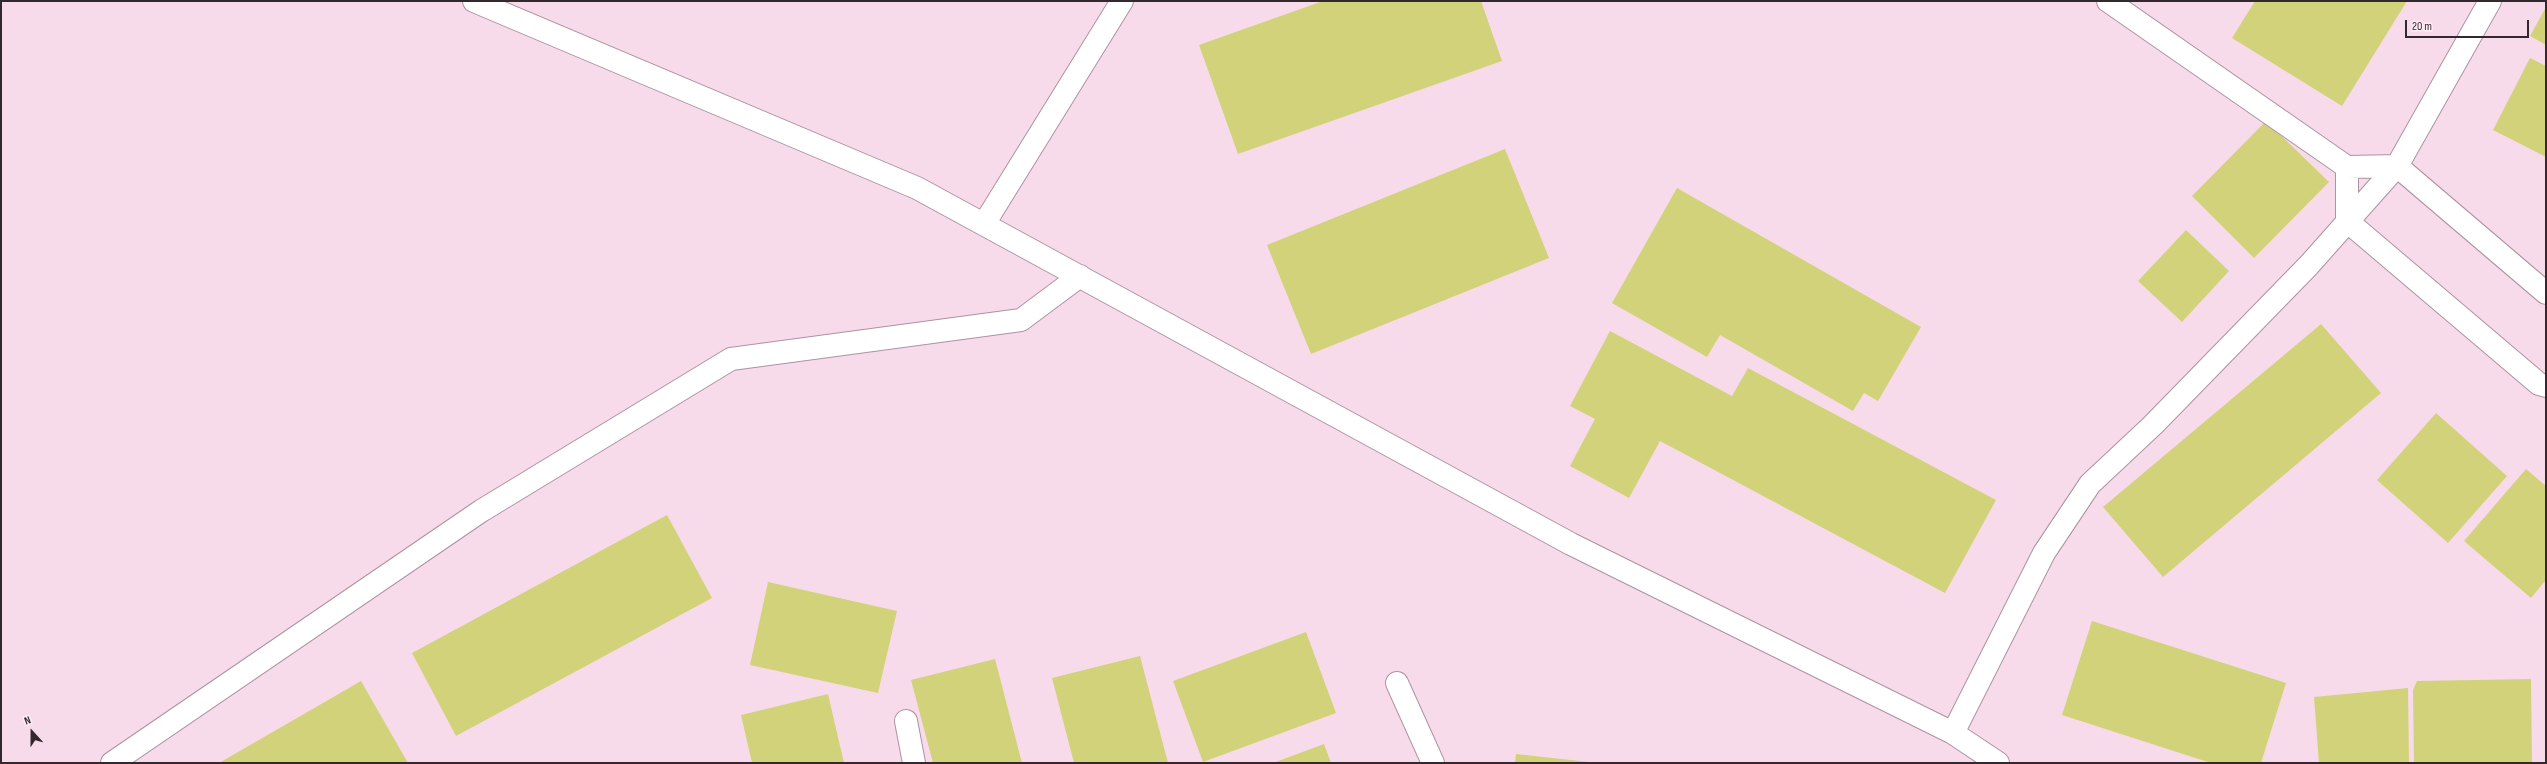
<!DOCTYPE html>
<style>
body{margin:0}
#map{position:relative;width:2547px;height:764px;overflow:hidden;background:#f8dbea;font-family:"Sofia Sans Condensed",sans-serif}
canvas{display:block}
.frame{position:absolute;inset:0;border:2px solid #33282e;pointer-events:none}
.north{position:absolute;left:12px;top:712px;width:40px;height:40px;-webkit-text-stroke:3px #feecf5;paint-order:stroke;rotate:339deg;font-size:11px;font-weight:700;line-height:16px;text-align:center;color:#33282e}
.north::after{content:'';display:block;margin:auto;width:14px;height:18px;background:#33282e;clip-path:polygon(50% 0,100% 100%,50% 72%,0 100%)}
.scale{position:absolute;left:2405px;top:20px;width:124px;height:18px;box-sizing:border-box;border:2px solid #33282e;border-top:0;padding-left:5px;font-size:12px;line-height:14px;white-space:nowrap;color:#33282e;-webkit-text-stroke:3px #feecf5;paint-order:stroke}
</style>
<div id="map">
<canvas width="2547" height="764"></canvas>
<div class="frame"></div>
<div class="north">N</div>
<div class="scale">20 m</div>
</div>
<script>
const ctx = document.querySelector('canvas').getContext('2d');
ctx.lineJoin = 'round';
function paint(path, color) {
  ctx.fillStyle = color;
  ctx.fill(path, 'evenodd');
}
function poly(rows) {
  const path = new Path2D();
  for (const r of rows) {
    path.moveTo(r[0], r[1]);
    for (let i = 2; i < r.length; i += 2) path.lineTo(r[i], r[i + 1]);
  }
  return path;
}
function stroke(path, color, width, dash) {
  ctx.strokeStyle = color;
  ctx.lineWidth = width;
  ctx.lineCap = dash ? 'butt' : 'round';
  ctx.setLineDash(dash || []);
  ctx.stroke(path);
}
const building = poly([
 [1323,1,1481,1,1502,61,1238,154,1199,45],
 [2255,1,2407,1,2342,106,2232,38],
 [2546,7,2546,45,2530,36],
 [2530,58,2546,66,2546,157,2493,130],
 [2266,121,2329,182,2254,258,2192,196],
 [1505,149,1549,258,1311,354,1267,245],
 [1677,188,1921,327,1878,401,1864,393,1853,411,1720,335,1707,357,1612,303],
 [2186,230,2229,271,2182,322,2138,281],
 [2321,324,2381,393,2163,577,2103,507],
 [1610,331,1732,396,1748,368,1996,500,1945,593,1660,441,1629,498,1570,466,1595,419,1570,406],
 [2436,413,2507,476,2448,543,2377,480],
 [2526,469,2546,486,2546,580,2531,598,2464,541],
 [667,515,712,598,456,736,412,653],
 [768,582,897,611,878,693,750,665],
 [2092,621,2286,683,2261,763,2211,763,2062,715],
 [1306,632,1336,713,1203,762,1173,681],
 [1140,656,1168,763,1074,763,1052,678],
 [995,659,1022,763,933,763,911,680],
 [2531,679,2532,763,2414,763,2413,690,2417,681],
 [361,681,408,763,219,763],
 [2408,688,2409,763,2319,763,2314,697],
 [828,694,844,763,752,763,741,715],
 [1324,744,1331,763,1273,763],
 [1516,754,1589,762,1589,763,1515,763]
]);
const minor = poly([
 [474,1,917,188,1571,544,1953,733,1998,763],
 [2108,1,2347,167,2397,166,2546,293],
 [2347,167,2347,221,2539,384,2546,386],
 [984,224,1122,1],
 [1397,683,1433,763],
 [906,721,914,763],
 [1953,733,2044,553,2090,484,2153,425,2309,265,2397,166,2490,1],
 [112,763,481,511,731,359,1021,320,1080,276]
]);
paint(building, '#d2d27a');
stroke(minor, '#ae92a1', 24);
stroke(minor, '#fff', 22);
</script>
